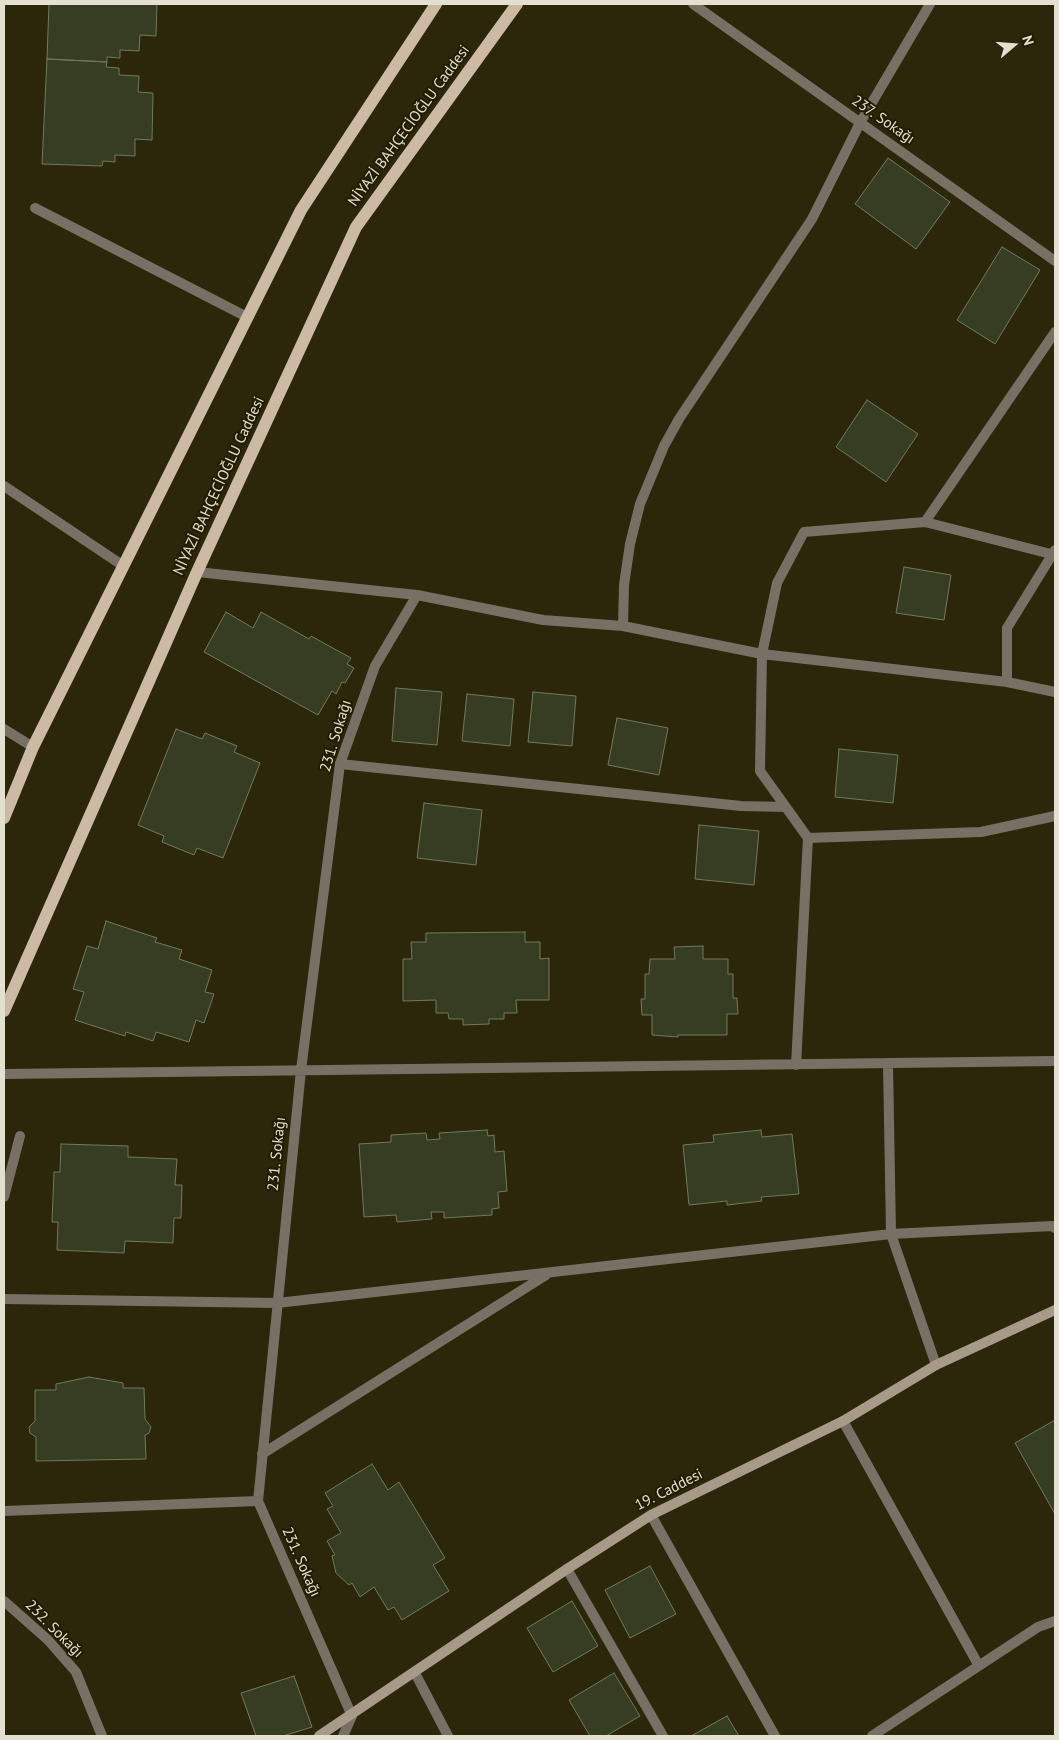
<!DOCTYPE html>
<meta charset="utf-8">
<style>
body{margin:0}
#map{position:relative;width:1059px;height:1740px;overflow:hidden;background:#2c260a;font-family:"PT Sans",sans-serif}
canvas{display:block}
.frame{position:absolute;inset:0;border:5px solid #e3e0d0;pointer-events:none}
.north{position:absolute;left:989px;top:20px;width:50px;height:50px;-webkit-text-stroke:4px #221c02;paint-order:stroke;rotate:72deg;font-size:14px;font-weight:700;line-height:20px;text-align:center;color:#e3e0d0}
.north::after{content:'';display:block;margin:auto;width:18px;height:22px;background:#e3e0d0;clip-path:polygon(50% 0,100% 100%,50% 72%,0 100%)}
</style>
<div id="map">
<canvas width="1059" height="1740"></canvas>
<div class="frame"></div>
<div class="north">N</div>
</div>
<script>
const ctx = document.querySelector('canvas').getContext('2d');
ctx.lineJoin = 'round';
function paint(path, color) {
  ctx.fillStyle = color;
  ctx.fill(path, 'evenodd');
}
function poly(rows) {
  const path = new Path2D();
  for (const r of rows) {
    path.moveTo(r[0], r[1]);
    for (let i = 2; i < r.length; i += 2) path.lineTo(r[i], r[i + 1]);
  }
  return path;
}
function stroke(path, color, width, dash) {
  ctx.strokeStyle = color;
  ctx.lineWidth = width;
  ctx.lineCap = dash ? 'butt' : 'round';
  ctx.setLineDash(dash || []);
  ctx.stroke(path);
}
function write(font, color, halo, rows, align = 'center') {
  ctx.font = font + ' "PT Sans",sans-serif';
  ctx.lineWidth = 4;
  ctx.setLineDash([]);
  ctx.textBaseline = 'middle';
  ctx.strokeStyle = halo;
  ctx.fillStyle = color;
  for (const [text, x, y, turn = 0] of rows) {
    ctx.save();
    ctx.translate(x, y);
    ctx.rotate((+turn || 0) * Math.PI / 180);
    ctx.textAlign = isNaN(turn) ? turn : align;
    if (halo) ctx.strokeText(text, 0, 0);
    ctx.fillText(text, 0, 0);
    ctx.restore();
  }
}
const building = poly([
 [49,4,157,4,156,36,140,35,139,51,120,50,120,58,107,57,107,62,47,59,49,4],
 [47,59,107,62,106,67,119,68,119,75,139,76,138,92,153,93,152,140,135,139,135,156,115,155,115,162,103,161,102,166,42,164,47,59],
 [888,158,950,202,916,249,855,204,888,158],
 [1002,247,1040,270,995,344,957,320,1002,247],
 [867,400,918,434,886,482,836,447,867,400],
 [904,567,951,575,944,620,896,613,904,567],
 [226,612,253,628,261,612,309,639,311,636,351,658,347,664,354,668,345,683,342,682,336,694,332,691,318,715,204,652,226,612],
 [396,688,442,692,437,745,392,741,396,688],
 [533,692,576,696,572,746,528,742,533,692],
 [467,694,514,699,510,746,462,741,467,694],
 [617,718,668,728,659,775,608,765,617,718],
 [176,729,202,739,205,733,237,746,234,752,260,763,223,858,197,848,194,855,162,842,164,836,138,825,176,729],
 [839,749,898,755,893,803,835,797,839,749],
 [424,803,482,810,476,865,417,858,424,803],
 [699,825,759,831,754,885,695,879,699,825],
 [106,921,157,938,155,942,182,950,179,959,212,970,205,992,214,994,204,1023,196,1020,189,1042,156,1032,153,1041,126,1032,125,1036,75,1020,84,992,73,989,87,946,98,949,106,921],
 [525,932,525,942,540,942,540,959,549,958,549,1000,516,1000,517,1013,504,1013,504,1019,489,1019,489,1024,463,1025,463,1019,449,1019,448,1013,436,1013,436,1000,403,1001,403,959,412,959,411,942,426,942,426,933,525,932],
 [703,946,703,959,728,959,728,974,733,974,733,998,737,998,738,1014,727,1014,727,1035,678,1035,678,1037,652,1035,652,1015,642,1015,641,999,645,999,645,974,649,974,650,959,675,959,674,947,703,946],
 [487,1130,488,1136,494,1135,495,1152,504,1151,507,1191,498,1192,499,1208,492,1209,492,1215,444,1218,444,1212,431,1212,432,1219,397,1222,396,1215,364,1217,359,1144,391,1142,391,1135,426,1133,427,1140,440,1139,439,1133,487,1130],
 [761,1130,762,1137,792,1134,799,1194,761,1197,762,1201,727,1205,727,1201,689,1205,683,1145,714,1142,713,1135,761,1130],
 [61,1144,128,1146,128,1157,177,1159,175,1185,182,1185,181,1218,174,1218,173,1243,125,1241,124,1253,57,1250,58,1222,52,1222,54,1172,60,1172,61,1144],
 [89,1377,123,1383,123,1388,144,1388,145,1419,151,1427,149,1433,145,1435,146,1459,36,1461,36,1437,30,1433,29,1427,35,1421,35,1390,56,1390,56,1384,89,1377],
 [1055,1420,1055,1514,1015,1443,1055,1420],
 [372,1464,388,1490,399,1482,445,1558,433,1565,449,1591,402,1620,394,1607,388,1610,374,1587,360,1597,352,1583,349,1585,336,1573,332,1556,335,1555,327,1541,341,1533,327,1509,333,1506,325,1493,372,1464],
 [650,1566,676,1614,630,1638,605,1590,650,1566],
 [572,1601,598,1646,553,1672,527,1628,572,1601],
 [614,1673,640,1716,606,1736,590,1736,569,1700,614,1673],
 [294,1676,312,1727,283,1736,256,1736,241,1693,294,1676],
 [727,1716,739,1736,691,1736,727,1716]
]);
const lane = poly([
 [4,486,122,565],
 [925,522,1055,332],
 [1051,554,925,522,804,532,777,583,762,654,760,771,808,838,981,832,1055,816],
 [197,572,417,595,543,620,623,626,762,654,1007,682,1055,692],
 [623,626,624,585,630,544,640,504,664,446,679,419,812,219,860,123],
 [1007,682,1007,628,1055,550],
 [4,729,33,747],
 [340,764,741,806,785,807]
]);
const street = poly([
 [693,4,1055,261],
 [860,123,930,4],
 [35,208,247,317],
 [888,1063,891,1234,936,1365],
 [796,1065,808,838],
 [4,1074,1055,1061],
 [4,1197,20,1136],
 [4,1299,277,1303,891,1234,1052,1226,1055,1228],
 [843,1421,979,1666],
 [262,1454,546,1275],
 [4,1511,258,1501],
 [651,1515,775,1736],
 [567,1569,663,1736],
 [4,1601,48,1640,76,1672,102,1736],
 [415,1673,448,1736],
 [343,1736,352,1716,258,1501,301,1070,340,764,375,666,417,595],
 [872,1736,1038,1627,1055,1621]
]);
const secondary = poly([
 [319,1736,567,1569,651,1515,843,1421,936,1365,1055,1310]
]);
const primary = poly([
 [4,818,33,747,301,210,436,4],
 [4,1011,197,572,356,227,517,4]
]);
const streetNames = [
 ["237. Sokağı",883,120,35],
 ["NİYAZİ BAHÇECİOĞLU Caddesi",409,126,-54],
 ["NİYAZİ BAHÇECİOĞLU Caddesi",219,486,-65],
 ["231. Sokağı",336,736,-73],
 ["231. Sokağı",277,1154,-84],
 ["19. Caddesi",669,1490,-27],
 ["231. Sokağı",301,1562,66],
 ["232. Sokağı",54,1629,45]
];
paint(building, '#363d23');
stroke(building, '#717a5e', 1);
stroke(lane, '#797065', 10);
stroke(street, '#797065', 10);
stroke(secondary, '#a89a89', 10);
stroke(primary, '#cdbaa5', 12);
write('15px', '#e3e0d0', '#221c02', streetNames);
</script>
